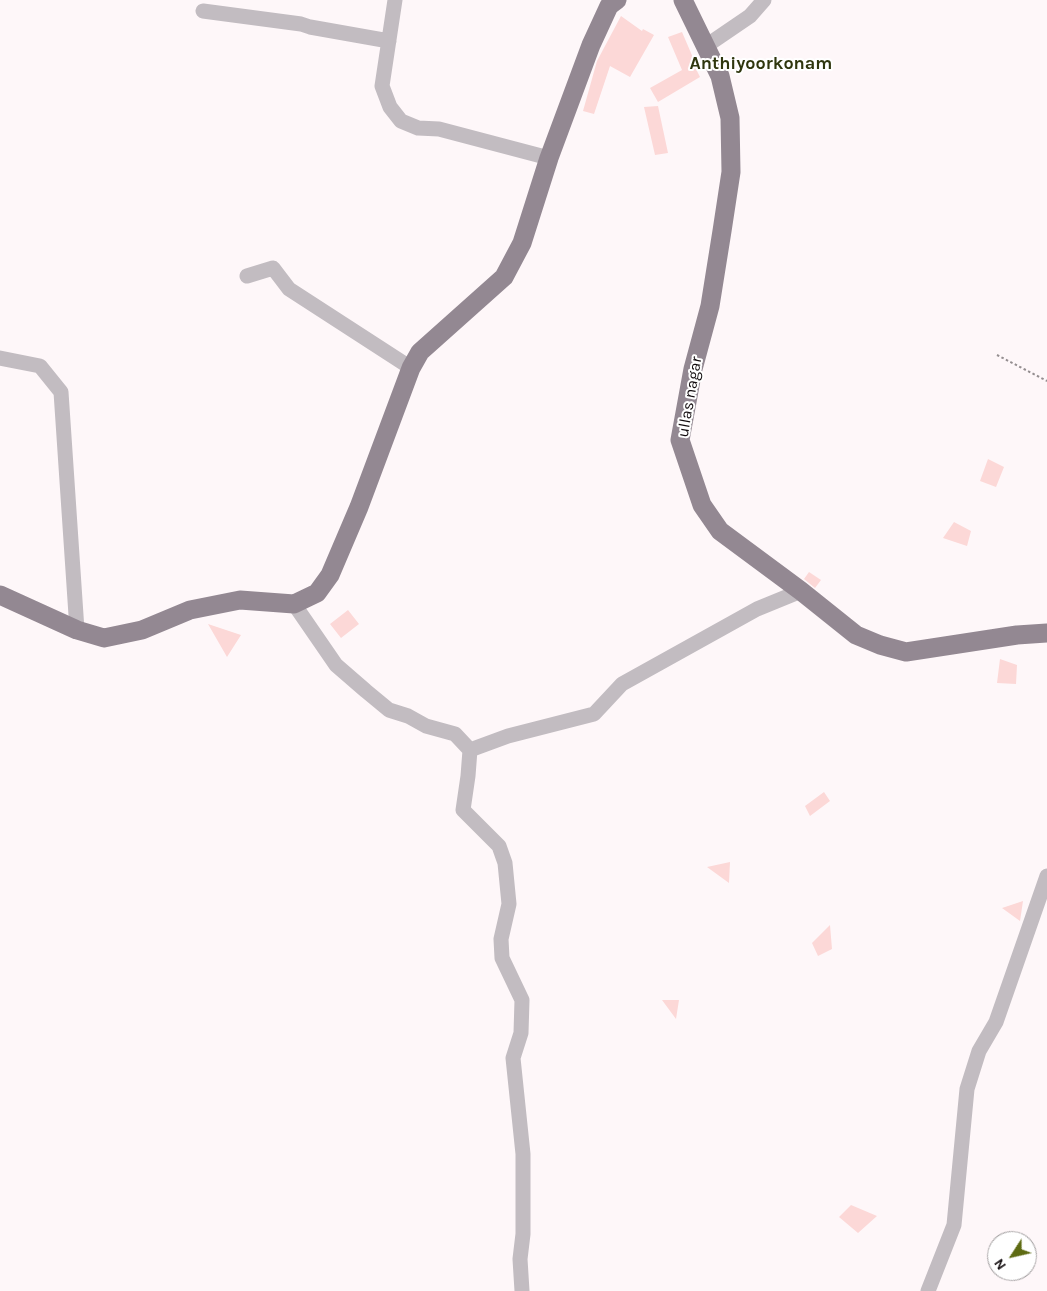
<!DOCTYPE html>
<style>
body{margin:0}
#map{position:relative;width:1047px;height:1291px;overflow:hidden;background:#fef7f9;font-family:Karla,sans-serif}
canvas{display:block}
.north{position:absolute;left:987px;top:1231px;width:50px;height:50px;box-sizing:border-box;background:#fff;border:1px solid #a09d9e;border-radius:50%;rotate:235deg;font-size:14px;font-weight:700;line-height:20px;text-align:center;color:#110b0d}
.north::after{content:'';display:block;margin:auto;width:18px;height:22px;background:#5e6b13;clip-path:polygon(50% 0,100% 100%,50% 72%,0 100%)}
</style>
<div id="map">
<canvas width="1047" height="1291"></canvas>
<div class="north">N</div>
</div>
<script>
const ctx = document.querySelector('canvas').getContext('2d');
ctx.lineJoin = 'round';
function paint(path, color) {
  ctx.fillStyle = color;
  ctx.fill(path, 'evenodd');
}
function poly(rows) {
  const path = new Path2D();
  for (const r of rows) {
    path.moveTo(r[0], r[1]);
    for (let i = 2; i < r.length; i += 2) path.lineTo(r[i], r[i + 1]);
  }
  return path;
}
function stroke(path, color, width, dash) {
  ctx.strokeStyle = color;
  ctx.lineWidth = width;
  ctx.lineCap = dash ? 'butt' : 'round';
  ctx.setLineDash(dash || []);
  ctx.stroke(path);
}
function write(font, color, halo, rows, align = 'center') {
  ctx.font = font + ' Karla,sans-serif';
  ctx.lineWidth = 4;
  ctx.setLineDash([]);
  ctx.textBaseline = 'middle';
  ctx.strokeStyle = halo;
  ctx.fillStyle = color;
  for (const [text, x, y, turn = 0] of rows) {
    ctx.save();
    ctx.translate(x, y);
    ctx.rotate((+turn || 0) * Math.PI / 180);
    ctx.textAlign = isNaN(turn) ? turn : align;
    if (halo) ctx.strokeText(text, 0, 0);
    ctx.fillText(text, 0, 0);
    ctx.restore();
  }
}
const building = poly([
 [621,16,642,31,643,29,654,35,630,77,610,66,594,114,583,111,597,61],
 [682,32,694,60,692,61,700,77,658,102,650,88,682,70,668,37],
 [658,106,668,153,655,155,644,107],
 [988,459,1004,467,996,487,980,481],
 [954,522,971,531,967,546,943,538],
 [809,572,821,580,815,588,804,579],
 [348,610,359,624,341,638,330,624],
 [208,624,241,635,227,657],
 [1000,659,1017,665,1016,684,997,683],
 [824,792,830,801,810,816,805,806],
 [730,862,729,883,707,867],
 [1023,901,1020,921,1002,908],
 [830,925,832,949,818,956,812,943],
 [662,1000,679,1000,676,1019],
 [851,1205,877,1216,858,1233,839,1217]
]);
const path = poly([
 [997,355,1047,381]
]);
const minor = poly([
 [395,0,382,86,390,107,401,121,418,128,439,129,549,158],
 [203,11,301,24,310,27,389,41],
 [706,46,750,16,764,0],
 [247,276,273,268,289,289,411,368],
 [0,358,40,366,61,392,77,630],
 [294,604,336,665,366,691,389,710,408,716,426,726,455,734,470,750,468,776,463,810,499,846,505,863,509,904,501,939,502,958,522,1000,521,1033,513,1058,523,1154,523,1234,520,1259,522,1291],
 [470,750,508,736,594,714,622,684,757,609,801,591],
 [928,1291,954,1225,967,1089,979,1051,996,1022,1047,876]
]);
const major = poly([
 [683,0,720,76,730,118,731,172,722,231,710,306,693,369,680,440,702,505,720,531,801,591,856,635,880,645,906,652,1017,635,1047,633],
 [0,595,77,630,104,638,142,630,190,610,240,600,294,604,317,593,330,575,359,507,411,368,420,352,504,277,522,243,549,158,591,45,609,6,617,0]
]);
const streetNames = [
 ["ullas nagar",690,397,-80]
];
const neighbourhoodNames = [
 ["Anthiyoorkonam",761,64]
];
paint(building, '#fcd8d7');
stroke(path, '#948e90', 2, [2.5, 2.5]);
stroke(minor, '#c2bcc1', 15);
stroke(major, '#938892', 19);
write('16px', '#110b0d', '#fff', streetNames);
write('bold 18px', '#2f360e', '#fff', neighbourhoodNames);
</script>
